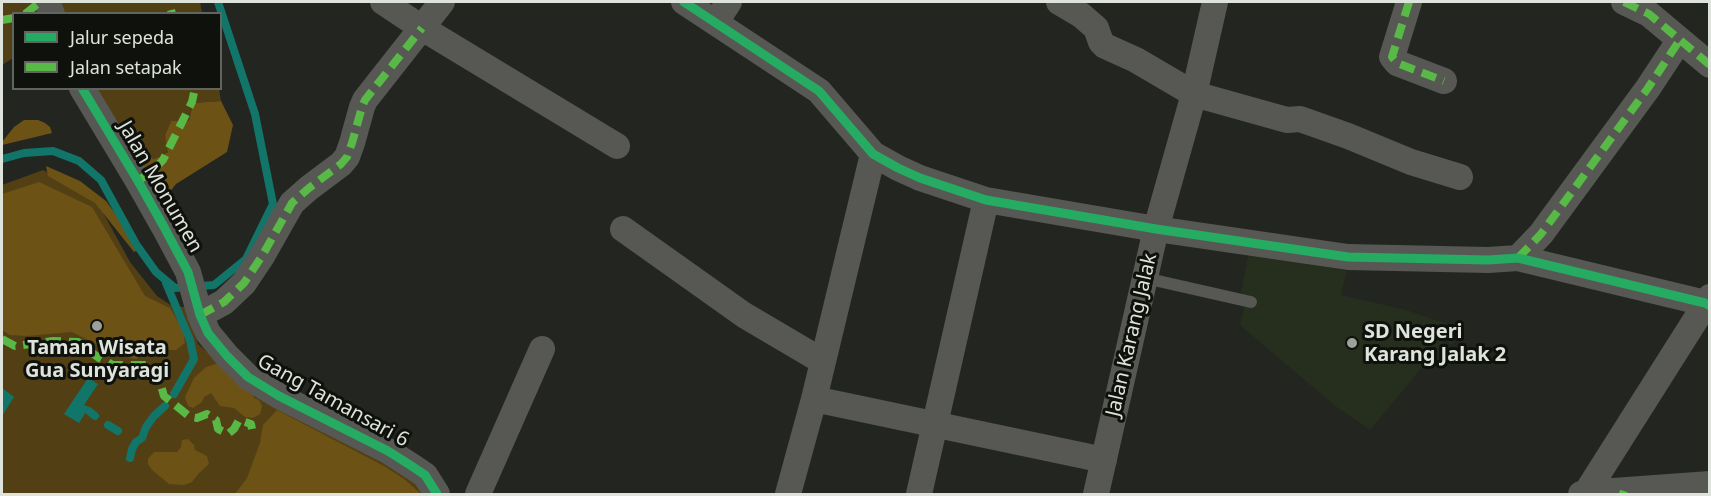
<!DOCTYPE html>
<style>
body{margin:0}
#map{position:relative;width:1711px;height:496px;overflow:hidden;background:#232620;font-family:"Noto Sans",sans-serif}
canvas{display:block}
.frame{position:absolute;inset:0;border:3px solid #dee3db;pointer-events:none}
.legend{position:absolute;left:12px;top:12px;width:210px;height:78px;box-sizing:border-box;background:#0e110c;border:2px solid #61655f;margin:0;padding:8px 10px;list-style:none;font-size:18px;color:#dee3db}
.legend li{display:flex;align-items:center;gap:12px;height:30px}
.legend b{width:30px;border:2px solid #61655f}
</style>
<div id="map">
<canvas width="1711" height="496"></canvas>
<div class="frame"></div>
<ul class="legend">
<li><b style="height:8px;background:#26ab63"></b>Jalur sepeda</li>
<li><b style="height:8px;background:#58b947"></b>Jalan setapak</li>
</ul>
</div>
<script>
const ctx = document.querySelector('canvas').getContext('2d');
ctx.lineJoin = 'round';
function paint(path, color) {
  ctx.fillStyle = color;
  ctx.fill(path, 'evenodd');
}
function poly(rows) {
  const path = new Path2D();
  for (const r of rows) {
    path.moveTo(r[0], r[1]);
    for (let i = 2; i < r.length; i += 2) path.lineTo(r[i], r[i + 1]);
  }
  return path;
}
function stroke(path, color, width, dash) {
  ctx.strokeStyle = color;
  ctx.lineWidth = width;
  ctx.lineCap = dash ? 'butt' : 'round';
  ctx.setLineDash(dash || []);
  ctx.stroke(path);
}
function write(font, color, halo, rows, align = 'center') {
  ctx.font = font + ' "Noto Sans",sans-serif';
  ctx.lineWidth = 6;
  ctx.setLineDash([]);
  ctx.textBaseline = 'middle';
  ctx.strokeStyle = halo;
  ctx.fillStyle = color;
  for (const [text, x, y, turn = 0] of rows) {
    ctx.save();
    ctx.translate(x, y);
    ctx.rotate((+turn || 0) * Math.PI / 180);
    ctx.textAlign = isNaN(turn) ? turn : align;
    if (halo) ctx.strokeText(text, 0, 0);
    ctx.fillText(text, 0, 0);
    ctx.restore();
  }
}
const built = poly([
 [1249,251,1347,271,1341,295,1406,310,1465,330,1451,345,1445,340,1370,430,1334,405,1240,325,1245,304,1239,303]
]);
const green = poly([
 [2,2,34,2,38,13,14,14,13,58,2,65],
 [54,2,200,2,202,13,59,13],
 [90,89,219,89,221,101,193,103,189,122,171,121,165,135,169,151,154,159,126,147],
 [43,170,95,198,130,262,157,296,172,306,185,307,198,344,215,359,402,468,427,494,2,494,2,185]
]);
const forest = poly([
 [221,101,233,125,227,152,176,184,165,198,173,223,126,147,154,159,168,152,165,135,171,121,189,121,193,103],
 [24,120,38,120,45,123,50,127,52,133,2,145,2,142,14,127],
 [46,166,80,181,106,201,128,231,138,250,134,252,95,203,48,176],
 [39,182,92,207,145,296,170,308,183,330,185,343,176,350,171,350,160,347,155,347,150,349,136,359,130,358,110,351,72,332,27,336,10,335,2,330,2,194],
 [216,364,219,365,231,376,233,381,251,390,254,398,259,400,262,406,260,414,253,418,245,417,234,408,220,406,211,393,204,397,202,402,193,408,188,406,185,397,194,378,206,367],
 [277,410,384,466,404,479,421,494,235,494,247,478,260,443,263,425],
 [188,439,194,445,195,450,207,456,209,464,199,473,192,482,184,485,169,484,152,470,148,464,148,459,154,452,177,452,181,447,182,440]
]);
const water = poly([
 [88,378,98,384,84,405,89,407,79,423,64,414],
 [2,388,14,397,2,416]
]);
const stream = poly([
 [2,159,24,153,53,151,79,161,101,180,136,244,156,272,175,288,214,285,246,259,273,204,255,114,218,2],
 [166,283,190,340,194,359,174,394],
 [89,411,95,416],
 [108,425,118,431],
 [130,458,132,449,136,442,142,438,146,427,154,416,165,406]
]);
const lane = poly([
 [1145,278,1251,302]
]);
const street = poly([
 [47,2,52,14],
 [383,2,422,28,617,146],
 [684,2,819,91,873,154,898,168,920,178,986,200,1156,229,1348,257,1488,260,1518,258,1705,303,1710,306],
 [1059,2,1081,15,1096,28,1101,42,1105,46,1136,60,1194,94,1287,120,1300,119,1348,136,1411,162,1460,177],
 [1409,2,1392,57,1397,63,1444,81],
 [1624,2,1649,14,1710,65],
 [716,22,729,2],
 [82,88,138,181,164,227,188,272,200,315,208,333,227,356,248,377,279,396,388,451,410,465,425,475,437,494],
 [623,229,744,315,822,361],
 [1518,258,1541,234,1648,88,1679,41],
 [200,315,224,302,244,283,262,256,292,203,309,188,341,164,347,157,352,143,362,107,365,100,442,2],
 [814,399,1104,460],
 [1586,493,1710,484],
 [478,494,542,349],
 [788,494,814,399,873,154],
 [919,494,986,200],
 [1096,494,1156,229,1194,94,1215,2],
 [1581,494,1586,493,1710,297]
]);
const quiet = poly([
 [1409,2,1392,57,1397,63,1444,81],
 [1624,2,1649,14,1710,65],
 [171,10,172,14],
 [25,14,40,2],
 [2,20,14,18],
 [138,181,152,171,163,160,192,102,195,88],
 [1518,258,1541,234,1648,88,1679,41],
 [200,315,224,302,244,283,262,256,292,203,309,188,341,164,347,157,352,143,362,107,365,100,422,28],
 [2,339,15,346,53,341,78,342,99,358,113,365,151,365,160,382,164,396,190,417,197,418,207,414,216,420,218,429,228,434,234,429,239,420,251,424,252,429],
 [1623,494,1624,491]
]);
const cycleway = poly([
 [684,2,819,91,873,154,898,168,920,178,986,200,1156,229,1348,257,1488,260,1518,258,1705,303,1710,306],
 [82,88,138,181,164,227,188,272,200,315,208,333,227,356,248,377,279,396,388,451,410,465,425,475,437,494]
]);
const markers = [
 [97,326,6,"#9da19a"],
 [1352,343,6,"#9da19a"]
];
const streetNames = [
 ["Jalan Monumen",160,187,60],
 ["Jalan Karang Jalak",1132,335,-77],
 ["Gang Tamansari 6",333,401,29]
];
const poiNames = [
 ["SD Negeri",1364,332],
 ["Karang Jalak 2",1364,355],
 ["Taman Wisata",97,348,"center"],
 ["Gua Sunyaragi",97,371,"center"]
];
paint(built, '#262f1e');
paint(green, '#533f14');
paint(forest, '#6d5216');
paint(water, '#11756a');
stroke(stream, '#11756a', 8);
stroke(lane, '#575754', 12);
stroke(street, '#575754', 26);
stroke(quiet, '#58b947', 8, [15, 8]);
stroke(cycleway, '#26ab63', 9);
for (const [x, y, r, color] of markers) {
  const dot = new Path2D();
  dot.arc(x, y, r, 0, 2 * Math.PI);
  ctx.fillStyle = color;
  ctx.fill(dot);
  stroke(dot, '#0e110c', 2);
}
write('20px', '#dee3db', '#0e110c', streetNames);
write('bold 20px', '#dee3db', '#0e110c', poiNames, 'left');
</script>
